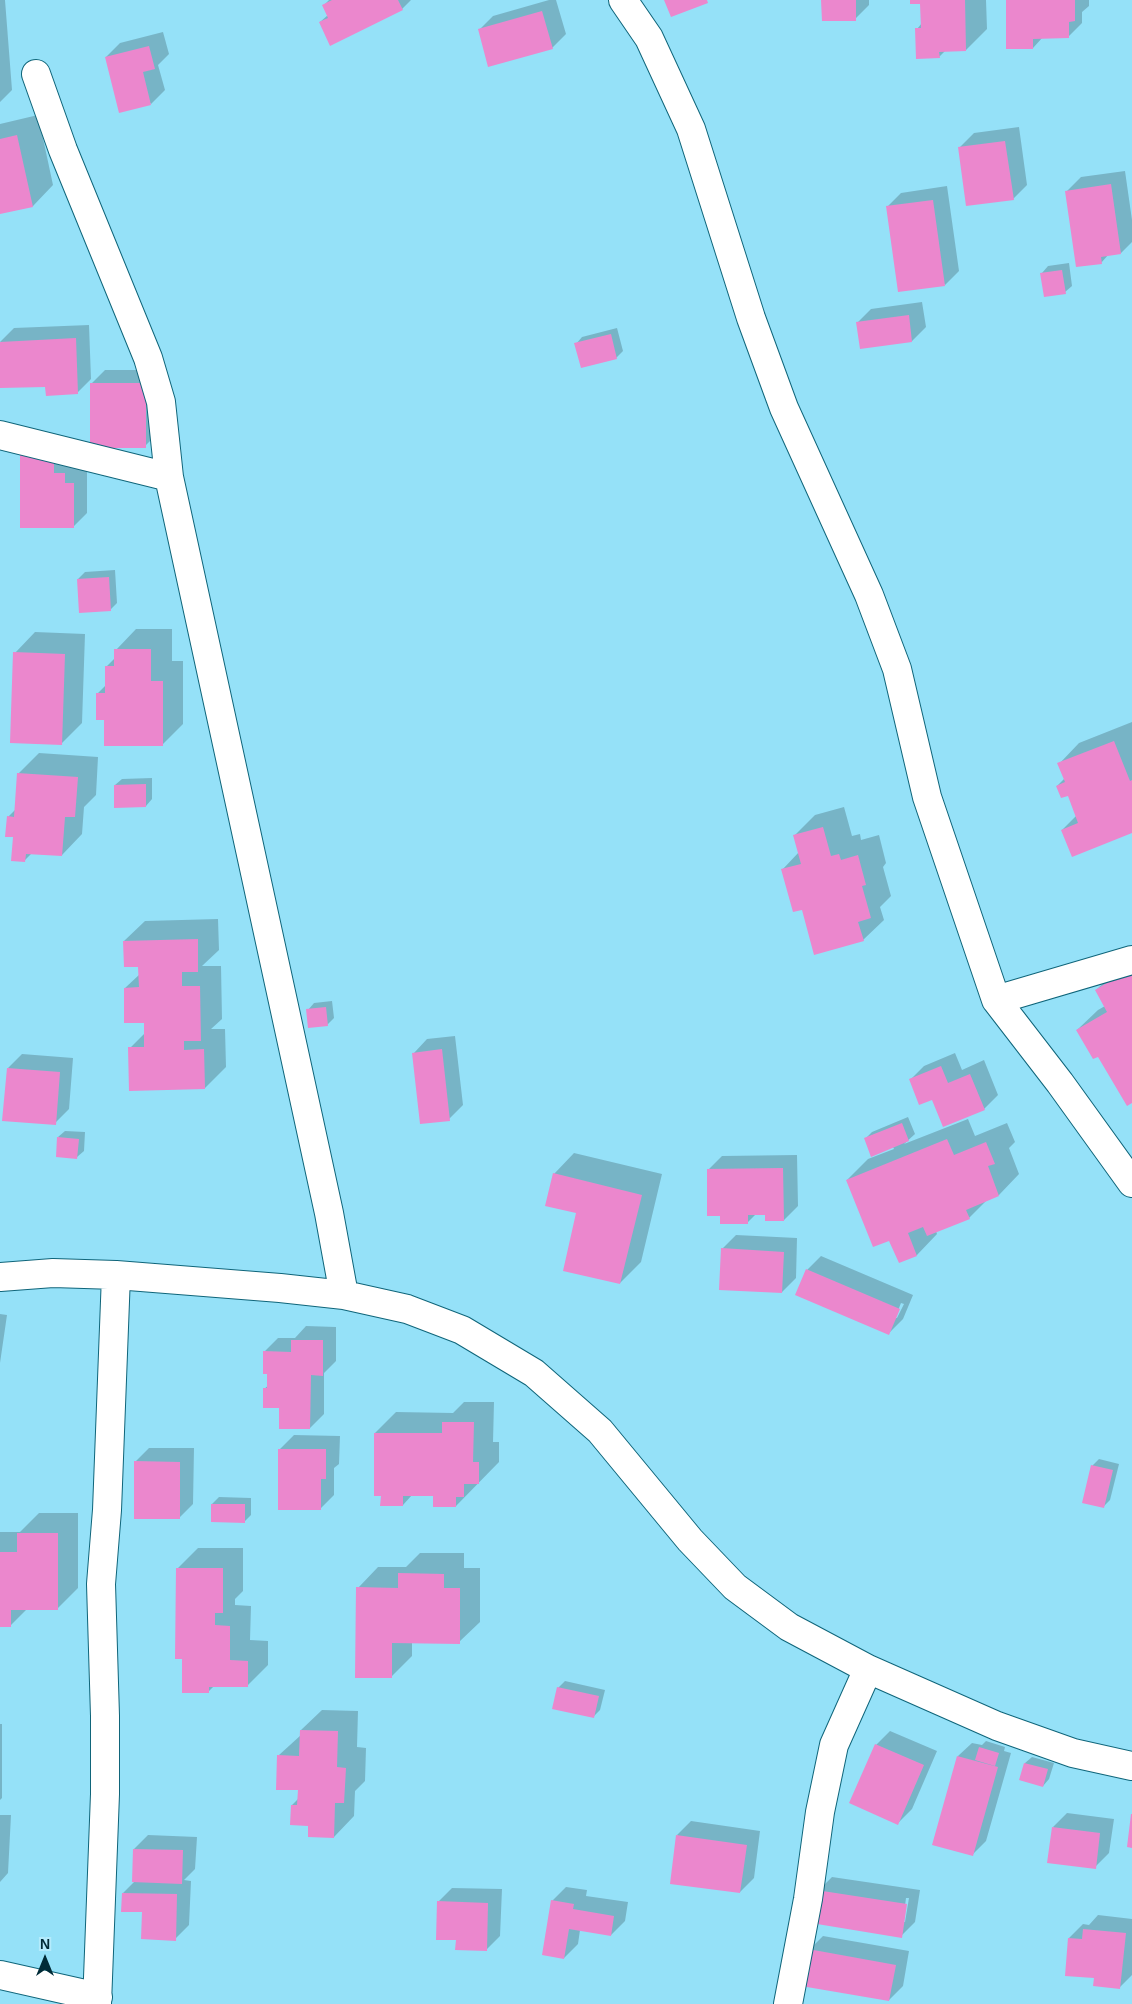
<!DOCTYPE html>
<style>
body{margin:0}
#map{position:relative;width:1132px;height:2004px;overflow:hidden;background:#95e1f8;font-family:Helvetica,sans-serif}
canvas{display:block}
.north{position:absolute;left:20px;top:1934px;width:50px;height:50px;-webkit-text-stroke:4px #b4ebfc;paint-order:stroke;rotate:0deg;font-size:14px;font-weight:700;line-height:20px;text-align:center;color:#002b37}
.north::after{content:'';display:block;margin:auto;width:18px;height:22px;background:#002b37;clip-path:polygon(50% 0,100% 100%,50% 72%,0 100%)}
</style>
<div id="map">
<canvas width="1132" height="2004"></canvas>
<div class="north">N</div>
</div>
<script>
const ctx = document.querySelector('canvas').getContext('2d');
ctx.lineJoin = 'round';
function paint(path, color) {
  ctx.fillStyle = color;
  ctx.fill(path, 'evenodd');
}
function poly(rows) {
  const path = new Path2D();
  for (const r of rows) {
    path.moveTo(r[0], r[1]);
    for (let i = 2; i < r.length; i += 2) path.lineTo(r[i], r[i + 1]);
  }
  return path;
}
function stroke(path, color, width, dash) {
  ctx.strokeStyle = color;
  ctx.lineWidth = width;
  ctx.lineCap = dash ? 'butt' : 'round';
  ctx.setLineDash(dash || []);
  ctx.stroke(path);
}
const shadow = poly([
 [0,0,5,0,12,90,0,102],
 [329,0,411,0,402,9,320,22,328,15,324,5],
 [549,0,556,0,566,34,552,48,479,30,493,16],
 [822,0,869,0,869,5,855,19],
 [911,0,986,0,987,29,966,50,946,50,939,57,917,29,922,23,922,3],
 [1007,0,1089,0,1089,6,1082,12,1082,23,1068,37,1043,37,1033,48],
 [163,32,169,54,158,65,165,90,151,104,106,57,120,43],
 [38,115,53,185,33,206,0,213,0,124],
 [1019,127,1027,185,1013,199,960,147,974,133],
 [1125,171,1132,220,1132,242,1121,253,1109,254,1101,263,1067,191,1081,177],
 [947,186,959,271,945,285,887,207,901,193],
 [1069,263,1072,286,1065,292,1042,273,1048,266],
 [922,302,926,327,912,341,857,323,871,309],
 [89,325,91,379,77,393,47,385,0,342,14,328],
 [617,328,623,351,616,358,576,344,582,337],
 [105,370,159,370,159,432,145,446,91,384],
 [21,455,78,460,78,469,87,469,87,513,73,527],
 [115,570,117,603,110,610,78,579,85,572],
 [136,629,172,629,172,661,183,661,183,724,162,745,105,719,97,694,106,685,106,667,116,657,116,650],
 [35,632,85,634,82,723,62,743,15,653],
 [1132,722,1132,832,1062,830,1077,815,1068,794,1057,786,1065,778,1059,764,1079,743],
 [39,753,98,757,96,795,84,807,82,834,62,855,32,853,25,860,8,817,16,809,18,774],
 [152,778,152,799,146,806,115,785,122,779],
 [844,807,852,836,860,834,861,840,879,835,886,863,883,867,891,896,880,907,884,920,863,940,803,908,782,870,799,852,795,835,815,815],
 [218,919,219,950,202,966,221,966,222,1019,211,1029,225,1029,226,1067,205,1088,130,1048,145,1033,145,1022,125,988,140,974,139,965,124,941,145,921],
 [1117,970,1132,1102,1099,1055,1077,1030,1098,1010,1105,1006,1096,990],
 [332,1001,334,1018,327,1025,308,1010,314,1003],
 [455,1036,463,1105,449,1119,414,1053,427,1039],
 [955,1053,962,1070,984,1060,998,1095,984,1109,933,1099,910,1080,924,1066],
 [22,1054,73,1058,69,1109,55,1123,8,1068],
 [908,1117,915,1134,904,1144,968,1119,975,1136,1007,1123,1015,1142,1009,1148,1019,1174,999,1195,987,1200,969,1218,936,1231,937,1234,917,1255,899,1261,890,1239,847,1180,868,1159,894,1149,893,1147,865,1139,872,1132],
 [65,1131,85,1132,84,1151,77,1157,58,1137],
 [574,1153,662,1174,641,1262,620,1283,554,1174],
 [797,1155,798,1206,784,1220,767,1214,756,1214,747,1223,721,1214,708,1170,722,1156],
 [736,1235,797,1238,796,1278,782,1292,722,1249],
 [821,1256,913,1295,903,1319,889,1333,807,1270],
 [901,1303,904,1304,897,1318,895,1318],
 [0,1314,7,1315,0,1363],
 [306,1326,336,1327,336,1361,324,1373,324,1414,310,1428,281,1407,264,1389,269,1385,264,1352,278,1338,295,1338],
 [464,1402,494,1402,493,1442,499,1442,499,1462,456,1506,435,1495,412,1495,403,1505,382,1495,375,1433,396,1412,453,1413],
 [294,1435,340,1436,339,1464,334,1468,334,1495,320,1509,280,1449],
 [149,1448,194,1448,193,1504,179,1518,135,1462],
 [1099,1459,1119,1464,1110,1500,1103,1507,1092,1466],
 [219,1497,251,1498,251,1515,244,1522,212,1504],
 [39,1513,78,1513,78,1588,57,1609,27,1609,10,1626,0,1626,0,1532,20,1532],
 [198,1548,243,1548,243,1591,235,1599,235,1605,251,1606,250,1640,268,1641,268,1665,247,1686,214,1686,209,1691,183,1658,177,1569],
 [420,1553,464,1553,464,1568,480,1568,480,1622,459,1642,412,1642,412,1656,391,1677,358,1588,378,1567,406,1567],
 [565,1681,605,1690,600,1710,593,1717,558,1688],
 [322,1710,358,1711,357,1747,366,1748,365,1781,355,1791,354,1816,334,1837,309,1825,292,1805,298,1799,299,1789,279,1755,301,1735,301,1730],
 [0,1724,2,1724,2,1798,0,1800],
 [890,1731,937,1751,912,1809,898,1823,876,1745],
 [986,1741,1005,1747,1004,1751,1011,1753,986,1841,972,1855,958,1756,972,1743,982,1745],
 [1032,1757,1054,1763,1049,1779,1043,1786,1021,1780,1025,1763],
 [1067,1813,1114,1819,1109,1853,1095,1867,1053,1827],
 [0,1815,11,1815,8,1873,0,1882],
 [691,1821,760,1831,754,1878,740,1892,677,1835],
 [148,1835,197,1837,195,1869,184,1880,191,1881,189,1925,175,1939,123,1893,135,1881,134,1849],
 [832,1877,920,1890,915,1922,901,1936,818,1891],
 [906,1898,909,1898,905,1922,903,1922],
 [566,1887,587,1890,586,1896,628,1902,625,1921,611,1935,580,1930,578,1944,564,1958,552,1901],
 [452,1888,502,1889,500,1936,486,1950,457,1939,438,1902],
 [1098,1915,1132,1919,1132,1975,1120,1987,1096,1977,1066,1974,1069,1938,1083,1924,1089,1925],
 [823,1936,909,1951,903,1986,889,2000,809,1950]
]);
const building = poly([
 [332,0,398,0,403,10,330,46,319,22,328,18,322,5],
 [664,0,707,0,708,3,671,17],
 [821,0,856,0,856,21,822,21],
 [910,0,965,0,966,51,939,52,940,58,916,59,915,28,921,28,920,4,910,4],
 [1006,0,1075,0,1075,21,1069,22,1069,38,1033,39,1033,49,1006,49],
 [542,11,553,49,488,67,478,29],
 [149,46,155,69,143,72,151,105,119,113,105,57],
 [17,135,33,207,0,214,0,139],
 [1005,141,1014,200,966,206,958,147],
 [1111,184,1121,254,1101,257,1102,264,1076,267,1065,191],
 [933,200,945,286,898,292,886,206],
 [1062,270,1066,294,1044,297,1040,273],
 [909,315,912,342,860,349,856,322],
 [611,334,617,359,581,368,574,343],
 [76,338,78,394,46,396,45,387,0,388,0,342],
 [90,383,146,383,146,448,90,448],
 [20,454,54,454,54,473,65,473,65,483,74,483,74,528,20,528],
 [109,577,111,611,79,613,77,579],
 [114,649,151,649,151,681,163,681,163,746,104,746,104,720,96,720,96,693,105,693,105,666,114,666],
 [13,652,65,654,62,745,10,743],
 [1114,741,1130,781,1132,780,1132,833,1072,857,1061,830,1078,823,1068,796,1061,798,1056,786,1065,782,1057,763],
 [17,773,78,777,75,817,65,817,62,856,26,854,25,862,11,861,13,837,5,837,7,816,14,817],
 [146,784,146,807,114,808,114,785],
 [823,827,831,856,839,854,841,860,858,855,866,885,862,886,871,918,858,922,864,941,814,955,802,910,793,912,781,869,801,864,793,835],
 [198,939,198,972,182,972,182,986,200,986,201,1041,184,1041,184,1050,204,1049,205,1089,129,1091,128,1047,144,1047,144,1023,124,1023,124,988,139,987,138,967,124,967,123,941],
 [1130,969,1132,972,1132,1103,1127,1106,1098,1057,1093,1059,1076,1030,1107,1012,1095,990],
 [326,1007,328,1026,308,1028,306,1009],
 [442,1049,450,1121,420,1124,412,1053],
 [941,1066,948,1083,970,1074,985,1110,943,1127,932,1100,919,1105,909,1079],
 [7,1068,60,1072,56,1125,2,1121],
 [902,1123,909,1141,871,1157,864,1138],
 [57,1137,79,1139,77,1159,56,1157],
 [947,1139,954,1155,986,1142,995,1164,988,1166,999,1196,966,1210,970,1219,927,1236,923,1227,908,1233,917,1256,899,1263,889,1241,873,1247,846,1180],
 [783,1168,784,1221,765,1221,765,1215,748,1215,748,1224,720,1224,720,1216,707,1216,707,1169],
 [553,1173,642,1195,620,1284,563,1271,576,1213,545,1206],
 [721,1248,784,1252,782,1293,719,1290],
 [806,1269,900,1309,889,1335,795,1295],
 [291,1340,323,1340,323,1376,311,1375,310,1429,279,1429,279,1408,263,1408,263,1388,267,1388,267,1374,263,1374,263,1351,291,1352],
 [442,1422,474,1422,473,1462,479,1462,479,1484,464,1484,464,1497,456,1497,456,1507,433,1507,433,1496,403,1496,403,1506,380,1506,381,1496,374,1496,374,1433,442,1433],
 [278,1449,326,1449,326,1479,321,1479,321,1510,278,1510],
 [134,1461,180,1462,180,1519,134,1519],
 [1091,1465,1113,1470,1104,1508,1082,1503],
 [211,1504,245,1504,245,1523,211,1522],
 [17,1533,58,1533,58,1610,11,1610,11,1627,0,1627,0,1552,17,1552],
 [176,1568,223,1568,223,1613,215,1613,215,1625,230,1626,230,1660,248,1661,248,1687,209,1687,209,1693,182,1693,182,1659,175,1659],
 [398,1573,444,1574,444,1588,460,1588,460,1644,392,1643,392,1678,355,1678,356,1587,398,1588],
 [557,1687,599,1696,594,1718,552,1709],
 [300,1730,338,1731,337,1767,346,1768,344,1803,335,1803,334,1838,308,1837,308,1826,290,1825,291,1805,297,1805,298,1790,276,1790,277,1755,299,1756],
 [875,1744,924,1765,898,1825,849,1803],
 [979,1747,999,1753,995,1766,975,1760],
 [957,1756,998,1767,973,1856,932,1845],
 [1024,1763,1048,1769,1043,1787,1019,1780],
 [1131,1814,1132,1814,1132,1848,1127,1847],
 [1052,1827,1100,1833,1096,1869,1047,1863],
 [676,1835,747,1845,740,1893,670,1884],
 [133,1849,183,1850,182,1884,132,1882],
 [816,1890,907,1904,902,1938,811,1923],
 [122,1893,177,1894,176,1941,141,1939,142,1912,121,1912],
 [551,1900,574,1904,573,1909,614,1916,611,1936,569,1929,564,1959,542,1955],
 [437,1901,488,1903,487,1951,455,1950,456,1940,436,1940],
 [1083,1929,1126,1933,1120,1989,1093,1986,1094,1978,1065,1976,1068,1938,1082,1939],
 [808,1949,896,1965,889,2001,801,1986]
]);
const minor = poly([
 [623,0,649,38,691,129,751,318,784,408,869,595,897,669,927,797,996,1000,1060,1083,1132,1183],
 [36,74,63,150,148,358,161,402,169,477,329,1213,344,1295],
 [0,435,169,477],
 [996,1000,1132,960],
 [0,1277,53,1273,116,1275,280,1288,344,1295,407,1309,462,1330,534,1373,600,1431,690,1540,735,1587,789,1627,868,1669,997,1726,1073,1753,1132,1766],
 [0,1975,98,1997],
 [97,2004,105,1794,105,1716,101,1584,107,1510,116,1275],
 [788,2004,808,1899,820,1812,834,1745,868,1669]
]);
paint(shadow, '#0003');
paint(building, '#eb87cd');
stroke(minor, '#0f657a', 30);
stroke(minor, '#fff', 28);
</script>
